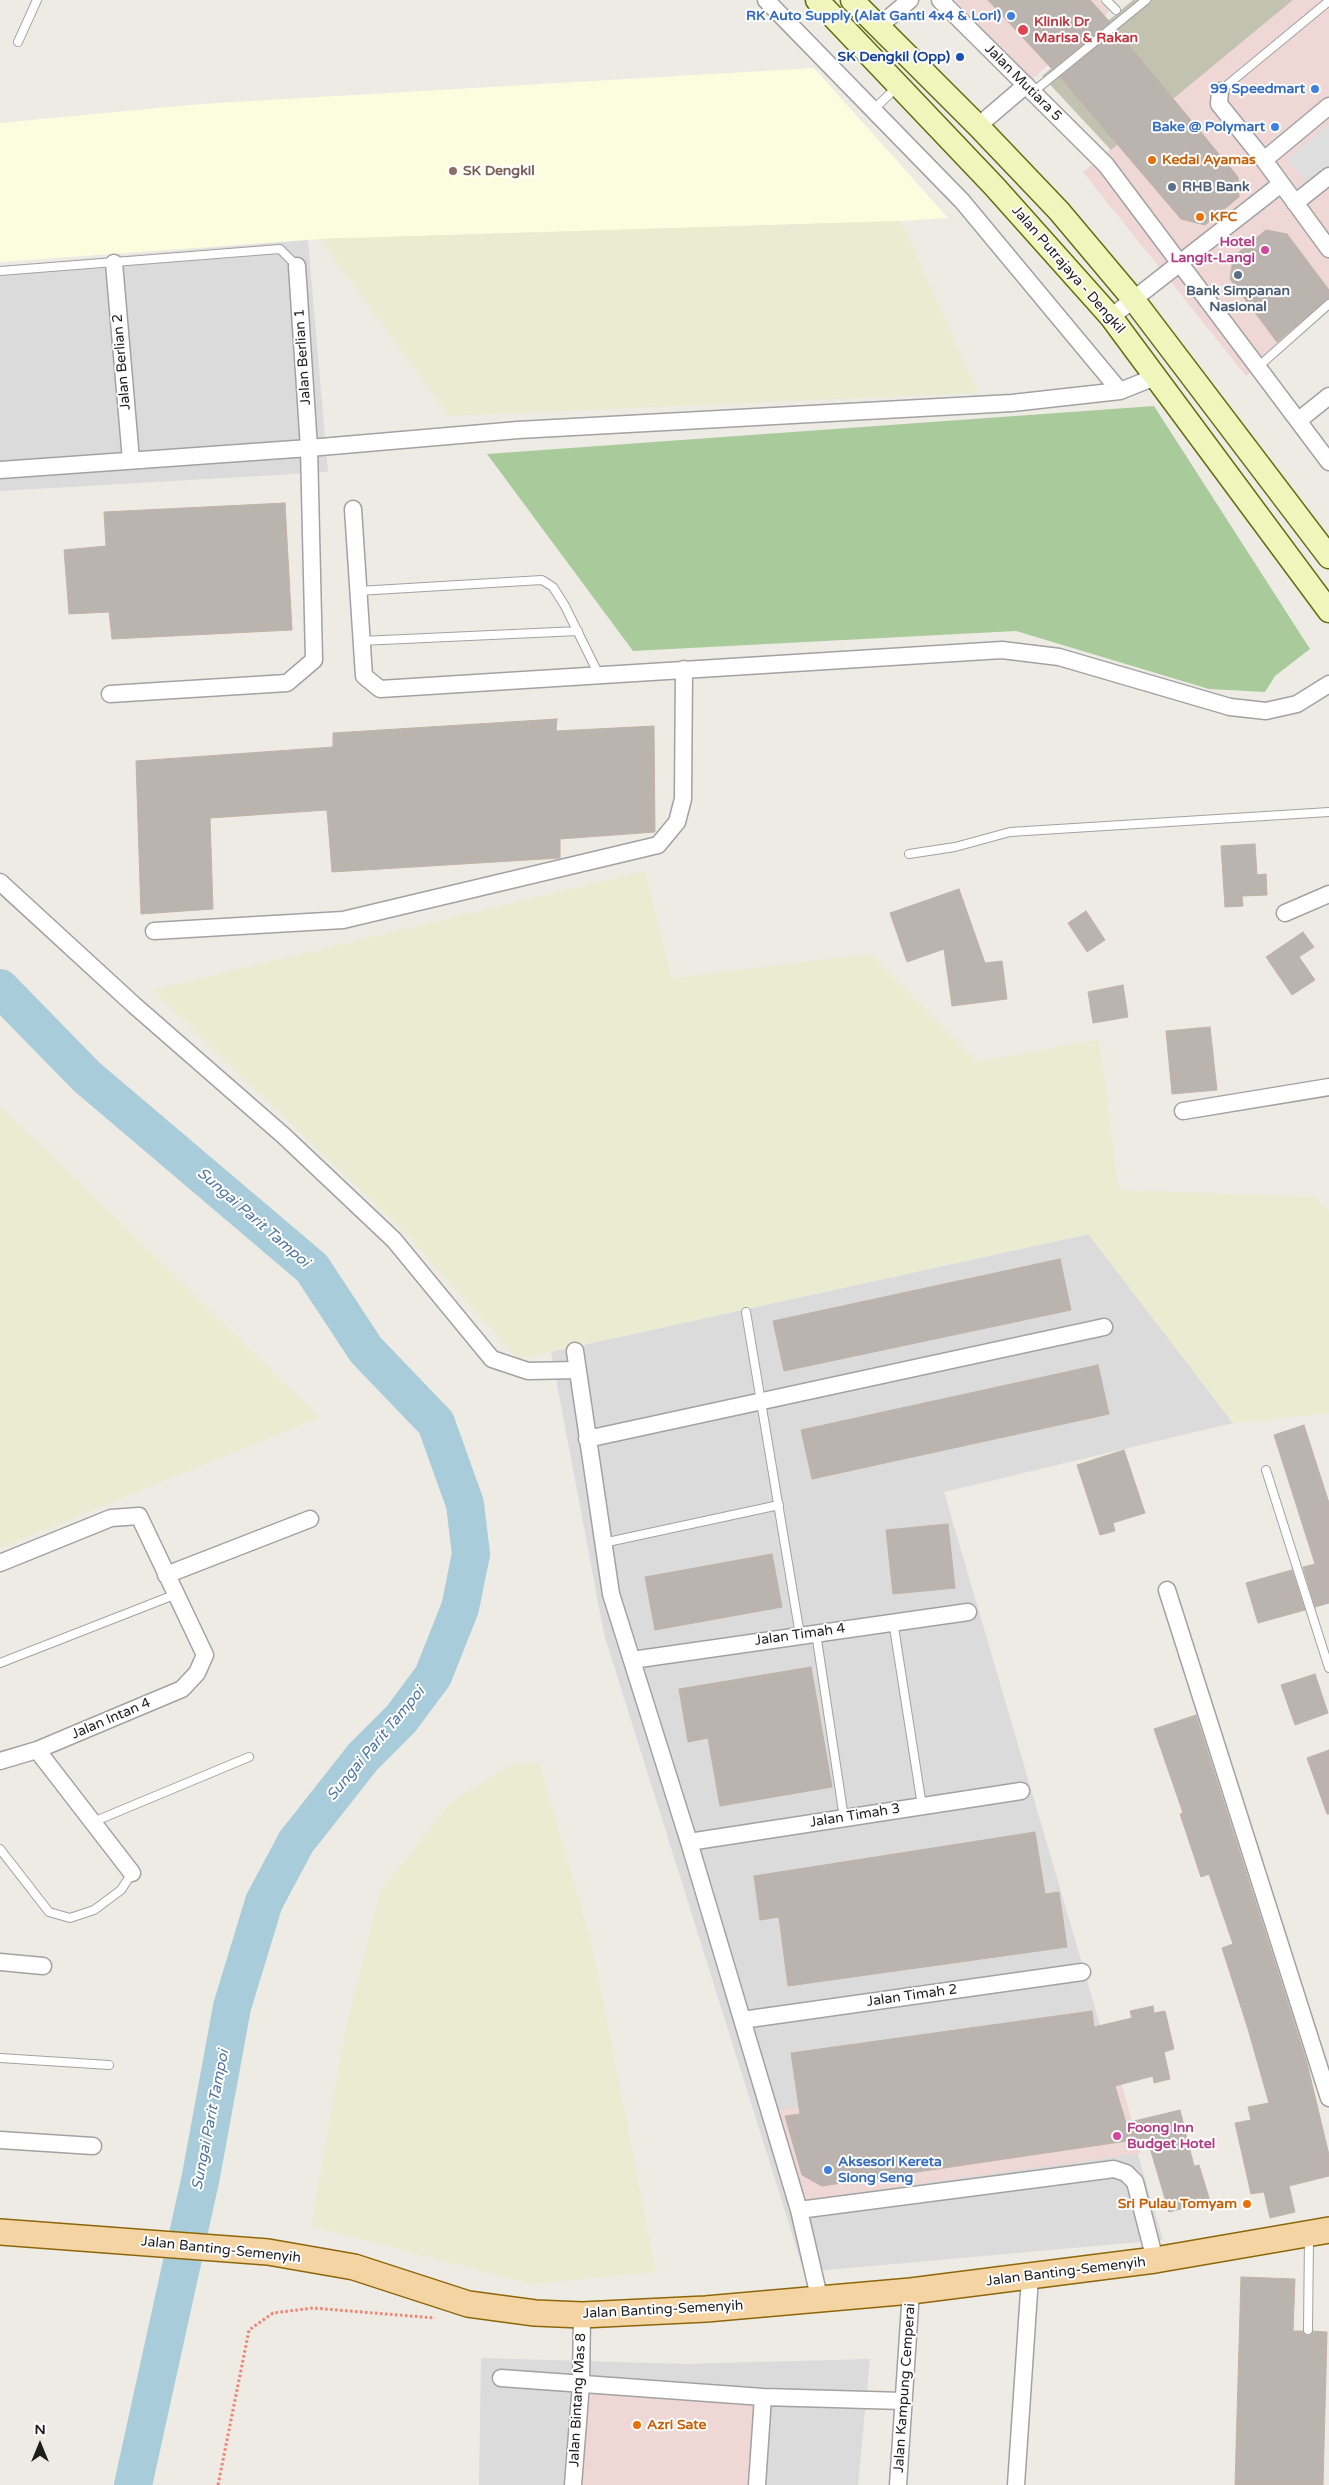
<!DOCTYPE html>
<style>
body{margin:0}
#map{position:relative;width:1329px;height:2485px;overflow:hidden;background:#eeebe5;font-family:"Varela Round",sans-serif}
canvas{display:block}
.north{position:absolute;left:15px;top:2420px;width:50px;height:50px;-webkit-text-stroke:4px #fff;paint-order:stroke;rotate:0deg;font-size:14px;font-weight:700;line-height:20px;text-align:center;color:#1e1e1e}
.north::after{content:'';display:block;margin:auto;width:18px;height:22px;background:#1e1e1e;clip-path:polygon(50% 0,100% 100%,50% 72%,0 100%)}
</style>
<div id="map">
<canvas width="1329" height="2485"></canvas>
<div class="north">N</div>
</div>
<script>
const ctx = document.querySelector('canvas').getContext('2d');
ctx.lineJoin = 'round';
function paint(path, color) {
  ctx.fillStyle = color;
  ctx.fill(path, 'evenodd');
}
function poly(rows) {
  const path = new Path2D();
  for (const r of rows) {
    path.moveTo(r[0], r[1]);
    for (let i = 2; i < r.length; i += 2) path.lineTo(r[i], r[i + 1]);
  }
  return path;
}
function stroke(path, color, width, dash) {
  ctx.strokeStyle = color;
  ctx.lineWidth = width;
  ctx.lineCap = dash ? 'butt' : 'round';
  ctx.setLineDash(dash || []);
  ctx.stroke(path);
}
function write(font, color, halo, rows, align = 'center') {
  ctx.font = font + ' "Varela Round",sans-serif';
  ctx.lineWidth = 4;
  ctx.setLineDash([]);
  ctx.textBaseline = 'middle';
  ctx.strokeStyle = halo;
  ctx.fillStyle = color;
  for (const [text, x, y, turn = 0] of rows) {
    ctx.save();
    ctx.translate(x, y);
    ctx.rotate((+turn || 0) * Math.PI / 180);
    ctx.textAlign = isNaN(turn) ? turn : align;
    if (halo) ctx.strokeText(text, 0, 0);
    ctx.fillText(text, 0, 0);
    ctx.restore();
  }
}
const residential = poly([
 [308,240,328,472,0,491,0,266],
 [1089,1234,1233,1423,944,1492,1163,2240,804,2272,604,1634,551,1352],
 [481,2358,684,2364,870,2359,858,2485,479,2485]
]);
const commercial = poly([
 [955,0,1099,0,1110,11,1031,80],
 [1293,0,1329,0,1329,304,1246,376,1083,172],
 [1115,2061,1141,2153,803,2200,777,2110],
 [587,2391,755,2403,748,2485,580,2485]
]);
const education = poly([
 [814,68,948,218,901,221,320,239,0,262,0,123,200,104]
]);
const construction = poly([
 [1133,0,1293,0,1111,150,1042,76]
]);
const farmland = poly([
 [901,221,978,393,449,416,320,239],
 [645,871,672,978,871,954,977,1062,1099,1039,1119,1190,1314,1197,1329,1210,1329,1413,1233,1423,1088,1234,518,1359,405,1233,152,990],
 [0,1106,320,1417,0,1548],
 [539,1762,592,1944,656,2272,530,2284,311,2226,345,2030,380,1892,450,1803,510,1765]
]);
const forest = poly([
 [1154,406,1310,649,1275,676,1265,692,1209,689,1016,631,633,651,487,454]
]);
const parking = poly([
 [1329,124,1329,171,1310,186,1287,159]
]);
const river = poly([
 [0,988,87,1077,312,1268,366,1350,436,1423,465,1504,471,1554,460,1608,433,1676,401,1719,363,1757,296,1842,264,1902,232,2007,201,2176,133,2485]
]);
const building = poly([
 [988,0,1090,0,1110,22,1052,69,988,0],
 [1117,31,1238,177,1239,197,1205,225,1181,219,1060,77,1117,31],
 [1266,230,1287,234,1329,290,1329,298,1277,342,1230,279,1233,257,1266,230],
 [285,503,292,630,112,639,109,612,69,614,64,550,106,546,104,512,285,503],
 [557,719,556,731,654,726,655,832,560,839,560,858,332,872,327,810,210,818,213,909,141,914,136,761,333,747,333,733,557,719],
 [1255,844,1257,875,1266,874,1267,895,1242,896,1243,906,1225,907,1221,846,1255,844],
 [959,889,985,963,1002,961,1007,999,952,1006,944,949,907,962,890,913,959,889],
 [1086,911,1105,940,1087,952,1068,923,1086,911],
 [1303,932,1314,947,1299,957,1315,980,1292,995,1266,957,1303,932],
 [1123,985,1128,1017,1093,1023,1088,992,1123,985],
 [1210,1027,1217,1090,1172,1094,1166,1031,1210,1027],
 [1060,1259,1071,1310,784,1371,773,1321,1060,1259],
 [1098,1365,1109,1414,812,1479,801,1430,1098,1365],
 [1304,1425,1329,1503,1329,1603,1315,1607,1303,1567,1315,1564,1274,1435,1304,1425],
 [1124,1450,1145,1513,1113,1523,1115,1531,1100,1535,1077,1465,1124,1450],
 [948,1524,955,1588,893,1594,886,1530,948,1524],
 [772,1554,782,1607,655,1630,645,1577,772,1554],
 [1292,1570,1305,1610,1258,1623,1246,1583,1292,1570],
 [811,1667,832,1787,720,1806,708,1738,688,1742,679,1689,811,1667],
 [1315,1674,1328,1713,1295,1725,1281,1685,1315,1674],
 [1196,1715,1307,2063,1329,2155,1329,2176,1289,2186,1295,2212,1270,2218,1264,2192,1251,2194,1235,2123,1251,2120,1248,2107,1269,2103,1248,2029,1222,1948,1233,1944,1209,1874,1201,1877,1180,1814,1183,1813,1154,1729,1196,1715],
 [1329,1750,1329,1814,1327,1814,1307,1758,1329,1750],
 [1035,1832,1045,1894,1059,1892,1067,1947,788,1986,779,1917,760,1920,754,1876,1035,1832],
 [1153,2006,1154,2013,1165,2011,1174,2049,1164,2052,1170,2079,1154,2083,1153,2076,1115,2086,1126,2123,1180,2110,1194,2166,1199,2165,1210,2201,1169,2212,1147,2138,822,2186,802,2175,785,2116,800,2114,791,2053,1092,2011,1094,2027,1132,2018,1130,2011,1153,2006],
 [1241,2277,1295,2279,1293,2331,1303,2331,1307,2336,1313,2331,1327,2332,1323,2485,1235,2485,1241,2277]
]);
const path = poly([
 [218,2485,249,2330,273,2313,313,2308,435,2318]
]);
const lane = poly([
 [1106,0,1116,10],
 [18,42,37,0],
 [1220,91,1329,1],
 [1033,92,1146,0],
 [873,110,897,87],
 [0,271,280,249,297,266],
 [1259,366,1329,304],
 [358,591,542,580,553,587,565,606,599,675],
 [361,641,578,631],
 [909,854,955,847,1010,832,1329,812],
 [746,1312,800,1635],
 [1266,1470,1329,1668],
 [603,1543,779,1505],
 [893,1621,922,1806],
 [816,1633,844,1818],
 [0,1663,174,1595],
 [93,1822,249,1757],
 [0,1849,49,1912,70,1918,94,1910,121,1890,132,1873],
 [0,2058,109,2065],
 [1308,2330,1309,2237]
]);
const street = poly([
 [766,0,962,201,1120,391],
 [940,0,1106,165,1329,462],
 [878,27,910,0],
 [1220,91,1219,104,1264,160,1329,249],
 [978,126,1026,85],
 [1264,160,1329,106],
 [1295,203,1329,176],
 [114,263,131,460],
 [1111,317,1281,184],
 [1299,420,1329,396],
 [0,470,309,448,518,430,1012,403,1120,391,1155,377],
 [353,509,364,676,380,689,1002,650,1059,657,1230,707,1266,711,1297,704,1329,684],
 [110,694,287,683,314,660,309,448,297,266],
 [0,882,134,1005,284,1136,394,1240,492,1359,528,1371,577,1370],
 [1285,913,1329,894],
 [154,931,343,920,658,845,677,822,683,799,684,669],
 [1183,1111,1329,1087],
 [575,1351,611,1594,689,1842,799,2210,820,2301],
 [587,1439,1104,1327],
 [0,1563,111,1518,139,1516,205,1655,197,1673,182,1689,37,1750,0,1761],
 [166,1575,310,1519],
 [1167,1590,1329,2098],
 [632,1660,968,1612],
 [37,1750,132,1873],
 [689,1842,1021,1791],
 [0,1962,43,1966],
 [742,2020,1082,1972],
 [0,2140,93,2146],
 [799,2210,1114,2169,1126,2173,1135,2182,1155,2260],
 [501,2378,763,2397,903,2401],
 [573,2485,581,2384,582,2315],
 [757,2485,763,2397],
 [898,2485,911,2291],
 [1016,2485,1030,2277]
]);
const secondary = poly([
 [817,0,994,186,1111,317,1329,611],
 [852,0,978,126,1059,211,1133,299,1329,557]
]);
const primary = poly([
 [0,2232,268,2252,354,2267,468,2304,535,2313,582,2315,706,2309,911,2291,1155,2260,1329,2230]
]);
const markers = [
 [1011,16,5,"#3f7fe0"],
 [1023,30,6,"#e0444e"],
 [960,57,5,"#1a4fb4"],
 [1315,89,5,"#3f7fe0"],
 [1275,127,5,"#3f7fe0"],
 [1152,160,5,"#e8710a"],
 [453,171,5,"#8d6e63"],
 [1172,187,5,"#5c6f8a"],
 [1200,217,5,"#e8710a"],
 [1265,250,5,"#d1479c"],
 [1238,275,5,"#5c6f8a"],
 [1117,2136,5,"#d1479c"],
 [828,2170,5,"#3f7fe0"],
 [1247,2204,5,"#e8710a"],
 [637,2425,5,"#e8710a"]
];
const shopNames = [
 ["RK Auto Supply (Alat Ganti 4x4 & Lori)",1001,16],
 ["99 Speedmart",1305,89],
 ["Bake @ Polymart",1265,127],
 ["Aksesori Kereta",838,2162,"left"],
 ["Siong Seng",838,2178,"left"]
];
const healthNames = [
 ["Klinik Dr",1034,22],
 ["Marisa & Rakan",1034,38]
];
const transitNames = [
 ["SK Dengkil (Opp)",950,57]
];
const streetNames = [
 ["Jalan Mutiara 5",1023,83,45],
 ["Jalan Putrajaya - Dengkil",1068,270,49],
 ["Jalan Berlian 1",303,357,-94],
 ["Jalan Berlian 2",122,362,-95],
 ["Jalan Timah 4",800,1635,-8],
 ["Jalan Intan 4",111,1719,-23],
 ["Jalan Timah 3",855,1816,-9],
 ["Jalan Timah 2",912,1996,-8],
 ["Jalan Banting-Semenyih",221,2250,6],
 ["Jalan Banting-Semenyih",1066,2272,-7],
 ["Jalan Banting-Semenyih",663,2310,-3],
 ["Jalan Kampung Cemperai",905,2388,-86],
 ["Jalan Bintang Mas 8",578,2400,-87]
];
const foodNames = [
 ["Kedai Ayamas",1162,160],
 ["KFC",1210,217],
 ["Sri Pulau Tomyam",1237,2204,"right"],
 ["Azri Sate",647,2425]
];
const educationNames = [
 ["SK Dengkil",463,171]
];
const serviceNames = [
 ["RHB Bank",1182,187],
 ["Bank Simpanan",1238,291,"center"],
 ["Nasional",1238,307,"center"]
];
const hotelNames = [
 ["Hotel",1255,242],
 ["Langit-Langi",1255,258],
 ["Foong Inn",1127,2128,"left"],
 ["Budget Hotel",1127,2144,"left"]
];
const waterNames = [
 ["Sungai Parit Tampoi",253,1218,41],
 ["Sungai Parit Tampoi",376,1744,-50],
 ["Sungai Parit Tampoi",211,2120,-79]
];
paint(residential, '#dcdbdb');
paint(commercial, '#eed7d5');
paint(education, '#fcfddf');
paint(construction, '#c2c2b1');
paint(farmland, '#e9ecd1');
paint(forest, '#a9cb9c');
paint(parking, '#dedede');
stroke(river, '#a8ccd9', 38);
paint(building, '#bbb4ae');
stroke(building, '#bfb3a8', 1);
stroke(lane, '#a2a2a2', 10);
stroke(street, '#a2a2a2', 19);
stroke(secondary, '#606e0c', 25);
stroke(primary, '#8e660a', 28);
stroke(path, '#f08474', 3, [2.5, 2.5]);
stroke(lane, '#fff', 8);
stroke(street, '#fff', 16);
stroke(secondary, '#f0f5bc', 22);
stroke(primary, '#f5d4a3', 25);
for (const [x, y, r, color] of markers) {
  const dot = new Path2D();
  dot.arc(x, y, r, 0, 2 * Math.PI);
  ctx.fillStyle = color;
  ctx.fill(dot);
  stroke(dot, '#fff', 2);
}
write('bold 14px', '#366cbe', '#fff', shopNames, 'right');
write('bold 14px', '#be3a42', '#fff', healthNames, 'left');
write('bold 14px', '#164399', '#fff', transitNames, 'right');
write('14px', '#1e1e1e', '#fff', streetNames);
write('bold 14px', '#c56008', '#fff', foodNames, 'left');
write('bold 14px', '#785e54', '#fff', educationNames, 'left');
write('bold 14px', '#4e5e75', '#fff', serviceNames, 'left');
write('bold 14px', '#b23c85', '#fff', hotelNames, 'right');
write('italic 15px', '#4e75a0', '#fff', waterNames);
</script>
